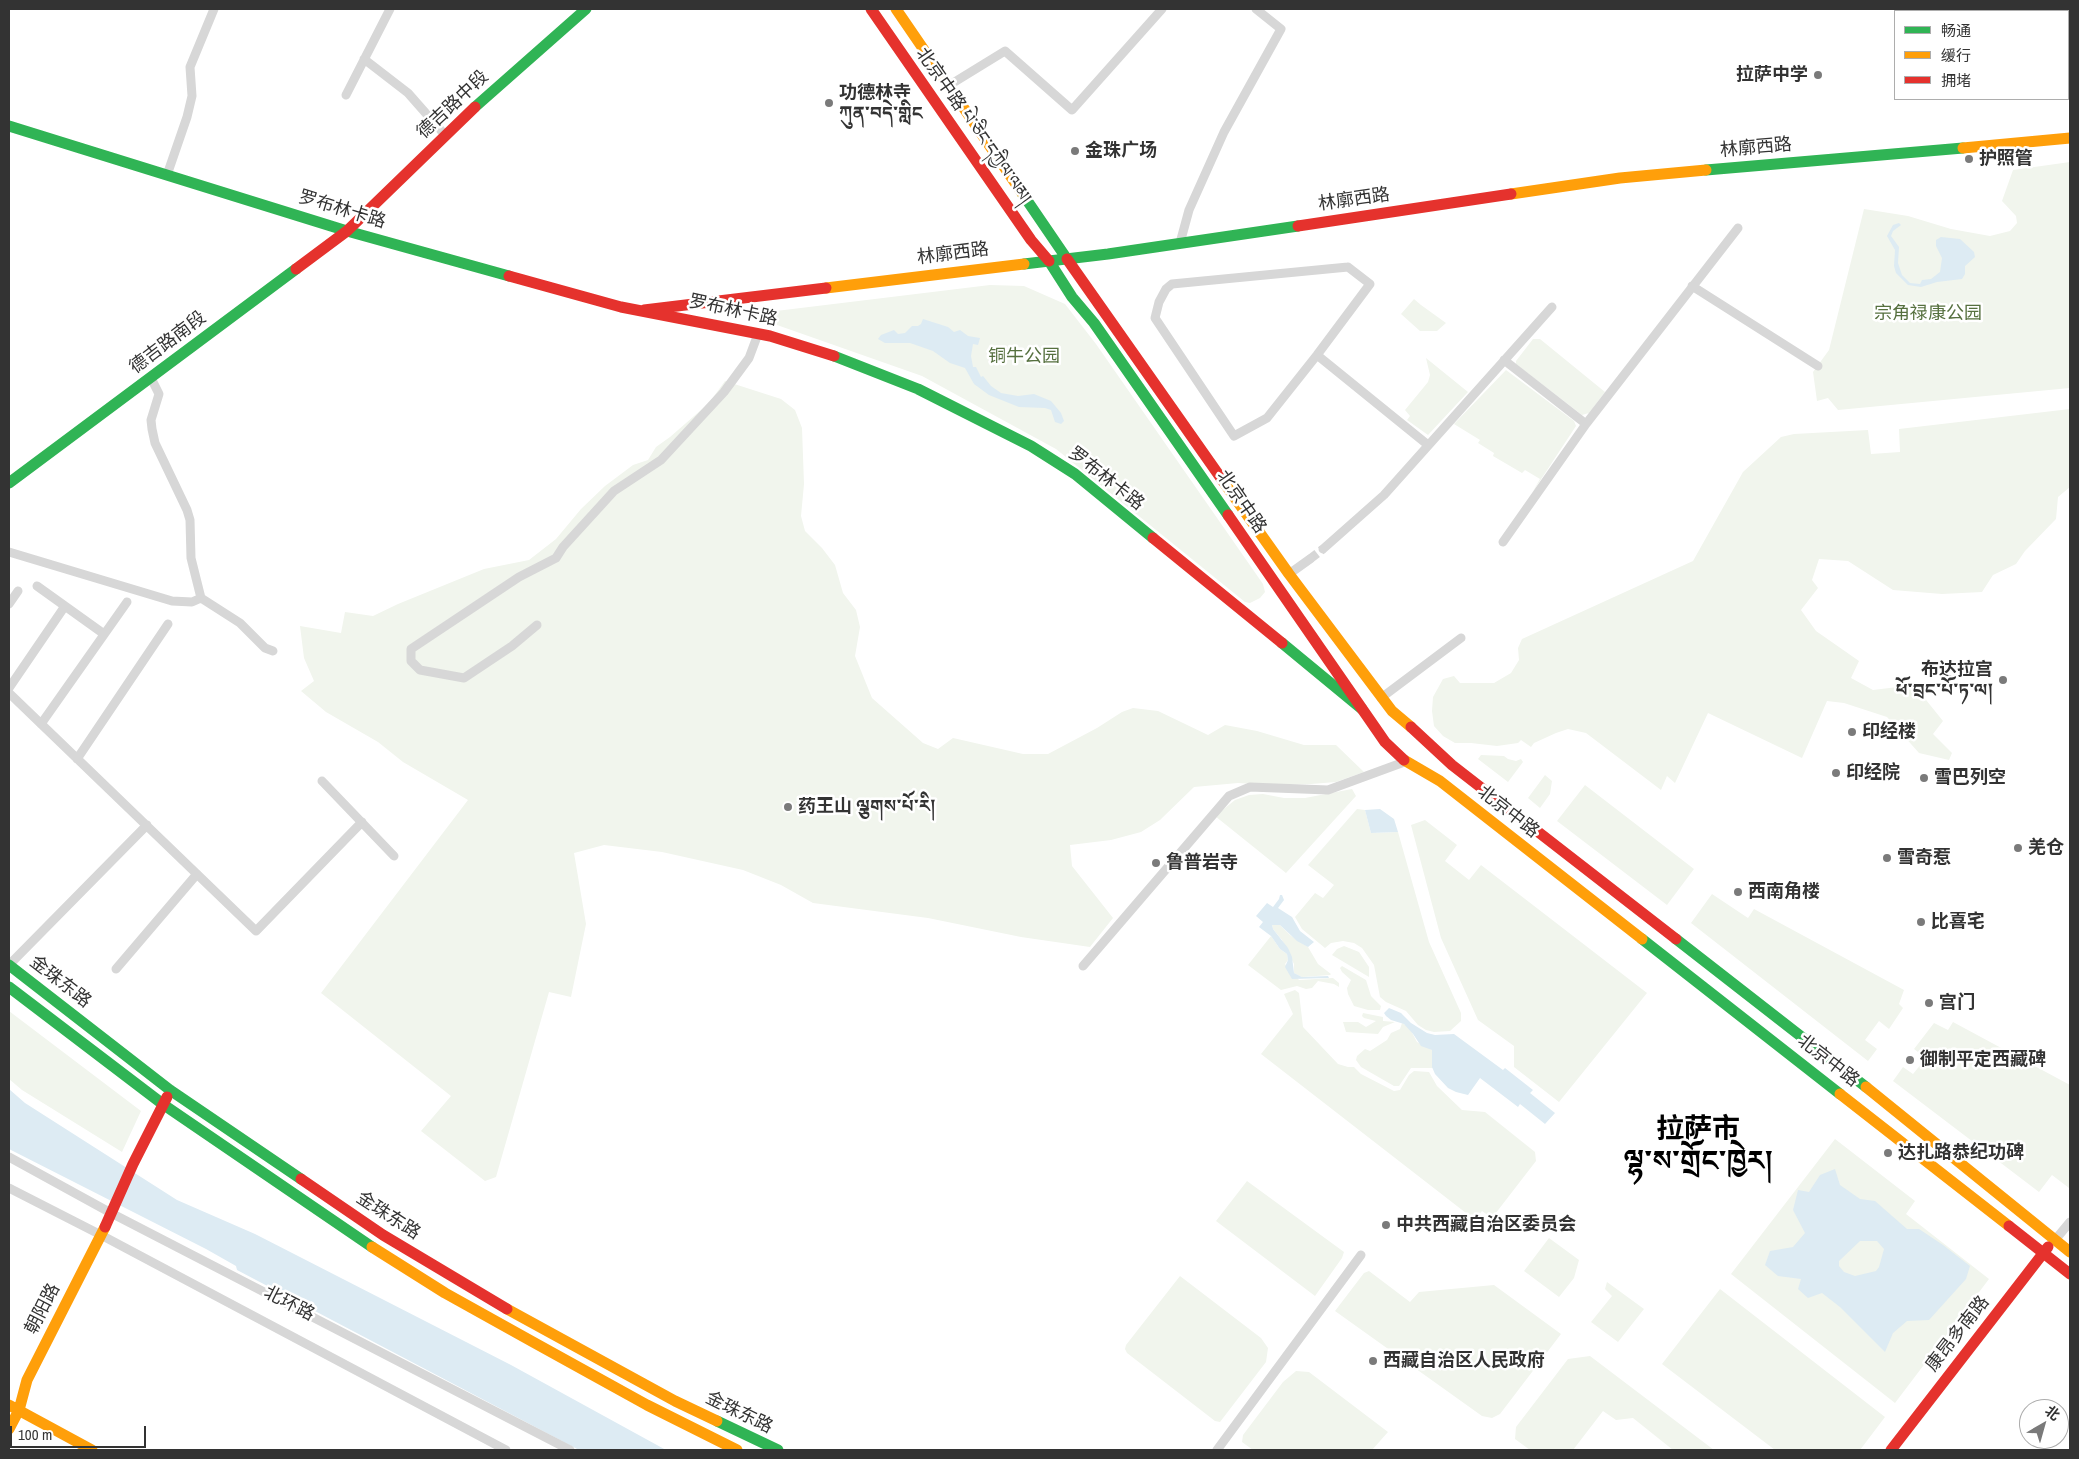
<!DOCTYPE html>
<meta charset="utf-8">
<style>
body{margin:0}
#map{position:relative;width:2079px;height:1459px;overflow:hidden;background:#fff;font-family:"Archivo Narrow","Noto Sans SC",sans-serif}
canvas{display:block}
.frame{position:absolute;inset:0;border:10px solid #333;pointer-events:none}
.legend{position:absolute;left:1894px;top:10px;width:175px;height:90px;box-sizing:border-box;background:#fff;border:1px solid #adadad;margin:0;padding:6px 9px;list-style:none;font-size:15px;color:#333}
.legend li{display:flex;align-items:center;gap:10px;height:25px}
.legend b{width:25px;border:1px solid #adadad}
.north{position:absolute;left:2019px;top:1399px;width:50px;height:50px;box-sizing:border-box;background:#fff;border:1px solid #adadad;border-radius:50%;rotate:38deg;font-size:14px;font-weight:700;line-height:20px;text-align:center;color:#333}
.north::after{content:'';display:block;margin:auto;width:18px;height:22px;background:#7a7a7a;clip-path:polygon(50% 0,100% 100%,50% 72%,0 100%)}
.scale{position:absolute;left:10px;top:1426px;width:136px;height:22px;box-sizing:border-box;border:2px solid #333;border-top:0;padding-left:6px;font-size:15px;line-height:18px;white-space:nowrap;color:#333;-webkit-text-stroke:4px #fff;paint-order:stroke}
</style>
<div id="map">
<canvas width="2079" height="1459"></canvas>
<div class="frame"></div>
<ul class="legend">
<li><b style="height:6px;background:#30b455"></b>畅通</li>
<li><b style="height:6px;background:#ff9f0a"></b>缓行</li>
<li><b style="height:6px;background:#e5322d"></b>拥堵</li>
</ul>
<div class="north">北</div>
<div class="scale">100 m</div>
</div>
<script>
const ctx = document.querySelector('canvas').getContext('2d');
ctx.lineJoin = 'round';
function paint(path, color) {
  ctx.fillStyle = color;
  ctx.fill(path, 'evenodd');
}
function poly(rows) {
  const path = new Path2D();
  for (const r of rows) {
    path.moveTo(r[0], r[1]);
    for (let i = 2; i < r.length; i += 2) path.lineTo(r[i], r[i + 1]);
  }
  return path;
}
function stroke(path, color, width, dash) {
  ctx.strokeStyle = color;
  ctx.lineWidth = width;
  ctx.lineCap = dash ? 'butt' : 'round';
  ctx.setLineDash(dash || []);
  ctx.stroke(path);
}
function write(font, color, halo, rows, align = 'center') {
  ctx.font = font + ' "Archivo Narrow","Noto Sans SC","Noto Serif Tibetan",sans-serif';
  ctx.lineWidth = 5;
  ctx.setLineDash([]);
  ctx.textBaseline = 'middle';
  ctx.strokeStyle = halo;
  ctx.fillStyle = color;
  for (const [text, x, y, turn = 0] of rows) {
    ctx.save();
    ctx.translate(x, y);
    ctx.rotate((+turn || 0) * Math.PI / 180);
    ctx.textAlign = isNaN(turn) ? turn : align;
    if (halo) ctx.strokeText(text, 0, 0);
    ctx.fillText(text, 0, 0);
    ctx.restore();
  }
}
const green = poly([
 [2070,162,2070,388,1838,410,1828,398,1817,401,1813,372,1829,350,1864,209,1908,216,1951,229,1990,236,2010,231,2017,223,2016,216,2002,201,2013,170],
 [990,285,1024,286,1065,304,1096,344,1263,584,1265,592,1260,598,1250,603,1245,602,1056,449,922,376,777,325,771,320,776,311],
 [1414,299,1421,305,1446,323,1437,331,1420,331,1401,314],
 [1533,339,1540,339,1605,392,1589,413,1582,415,1516,364,1516,361],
 [1426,358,1468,392,1428,435,1407,420,1410,416,1405,410,1428,382,1430,375],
 [1506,370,1574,421,1576,426,1532,493,1540,479,1525,470,1522,473,1493,456,1494,453,1478,443,1480,440,1454,424],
 [725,381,781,399,795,410,802,428,804,484,801,516,805,531,822,548,835,565,843,593,856,610,860,627,855,656,872,698,923,743,938,749,953,738,1023,754,1048,754,1097,728,1122,712,1133,708,1158,711,1208,735,1225,725,1257,731,1304,745,1336,745,1364,772,1336,782,1311,784,1271,785,1238,783,1194,787,1160,820,1141,832,1111,840,1070,845,1072,866,1113,918,1090,947,1021,937,928,918,813,903,781,885,743,870,662,852,604,845,574,853,586,924,571,997,549,992,496,1177,485,1181,421,1131,451,1096,321,993,468,800,403,762,378,742,326,712,301,691,314,681,304,658,300,626,341,633,345,612,373,616,398,604,484,569,529,560,556,539,581,509,605,486,633,465,648,460,656,447,670,437,709,403],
 [2070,409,2070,487,2058,497,2056,519,2025,551,2016,564,1993,575,1982,592,1942,594,1893,590,1848,561,1819,559,1812,580,1818,588,1801,610,1816,631,1859,661,1851,678,1873,690,1914,685,1943,721,1933,734,1952,753,1949,760,1919,753,1887,717,1844,703,1827,701,1802,758,1708,713,1675,783,1667,776,1661,790,1586,733,1568,729,1556,733,1534,743,1531,747,1521,740,1518,743,1497,746,1471,743,1455,743,1443,736,1434,726,1432,711,1433,697,1443,679,1454,676,1460,683,1494,683,1511,673,1519,660,1518,648,1522,639,1693,561,1743,472,1781,437,1794,434,1868,430,1871,454,1900,452,1899,429],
 [1481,755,1504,756,1508,759,1516,761,1521,759,1523,762,1508,782,1478,759],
 [1545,775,1552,781,1550,794,1540,808,1528,798],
 [1585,785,1694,869,1667,905,1557,821],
 [1352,789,1356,796,1286,873,1215,816,1235,800,1249,795,1263,794,1284,798,1305,798],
 [1357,809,1365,810,1371,833,1398,832,1429,942,1461,1013,1461,1021,1450,1031,1434,1032,1426,1030,1418,1025,1406,1011,1386,1002,1380,997,1374,965,1362,948,1354,943,1343,941,1331,943,1325,948,1302,929,1295,917,1315,893,1323,898,1334,885,1308,865],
 [1425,820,1457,845,1445,861,1469,880,1481,865,1647,993,1559,1102,1514,1067,1514,1046,1478,1020,1441,938,1411,825],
 [1712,894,1748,918,1754,909,1904,990,1899,1004,1903,1008,1889,1029,1879,1021,1865,1040,1877,1049,1868,1061,1691,923],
 [1275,923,1280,925,1290,935,1308,947,1318,964,1331,974,1330,975,1302,977,1294,973,1294,964,1282,940,1273,929,1272,925],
 [1271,936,1280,949,1287,954,1288,960,1285,964,1299,980,1333,978,1339,983,1339,987,1334,984,1318,981,1312,988,1306,989,1297,986,1281,990,1248,965],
 [1344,946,1359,952,1369,967,1369,977,1332,955,1337,949],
 [1342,966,1366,980,1371,996,1381,1006,1380,1010,1368,1010,1354,1006,1348,994,1347,988,1351,980,1342,972,1340,968],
 [1295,990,1299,993,1303,1027,1338,1064,1348,1067,1354,1067,1361,1074,1394,1091,1400,1090,1409,1075,1414,1071,1429,1072,1437,1086,1462,1110,1485,1112,1535,1152,1536,1161,1492,1218,1482,1211,1475,1220,1261,1054,1293,1014,1284,994],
 [9,1011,141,1111,122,1152,22,1090,9,1079],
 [1363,1013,1383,1017,1383,1021,1395,1022,1383,1027,1378,1034,1346,1032,1343,1022,1358,1022,1366,1027,1376,1021,1364,1018,1362,1016],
 [1953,1022,2070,1085,2069,1188,2052,1175,2039,1192,1893,1081,1903,1067,1913,1074,1926,1058,1914,1049,1934,1023,1948,1030],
 [1402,1023,1409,1027,1417,1042,1432,1050,1433,1068,1411,1068,1399,1086,1394,1086,1361,1067,1356,1060,1357,1056,1365,1049,1370,1051,1387,1040,1391,1033,1400,1029],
 [1835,1139,1915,1201,1906,1214,1989,1279,1895,1403,1731,1274],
 [1247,1181,1344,1252,1342,1258,1315,1296,1216,1221],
 [1549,1238,1579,1260,1574,1278,1559,1297,1524,1271],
 [1369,1271,1410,1302,1419,1292,1494,1285,1561,1334,1500,1414,1492,1418,1482,1416,1335,1311,1364,1273],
 [1180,1276,1261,1338,1268,1348,1266,1362,1220,1422,1215,1421,1127,1353,1125,1349,1126,1345],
 [1607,1282,1644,1309,1618,1342,1591,1322,1612,1296,1605,1289],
 [1720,1289,1885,1417,1860,1450,1775,1450,1662,1364],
 [1590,1356,1714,1450,1673,1450,1633,1418,1616,1420,1603,1411,1573,1450,1530,1450,1515,1439,1516,1427,1568,1359],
 [1296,1371,1309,1372,1388,1432,1372,1450,1253,1450,1242,1442,1243,1435,1283,1382]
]);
const water = poly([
 [1899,223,1901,225,1893,231,1891,236,1899,247,1898,263,1902,275,1910,283,1920,284,1922,280,1931,279,1940,272,1942,258,1936,246,1936,240,1941,237,1960,239,1974,252,1975,257,1965,266,1965,274,1962,279,1937,282,1921,287,1908,285,1896,273,1894,266,1895,250,1887,236,1893,225],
 [923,319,948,327,954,332,960,330,968,336,980,338,978,345,973,344,971,356,973,367,976,367,981,377,983,376,991,386,1001,393,1018,396,1034,394,1051,401,1061,413,1064,421,1061,424,1055,422,1051,410,1045,408,1019,407,989,395,974,384,965,368,950,363,933,351,910,343,885,343,878,339,881,335,894,330,898,334,905,333,912,326,918,326,921,324],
 [1380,809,1394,819,1398,832,1371,833,1365,810],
 [1280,895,1282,895,1284,900,1278,908,1292,917,1300,931,1314,942,1308,947,1297,941,1280,925,1272,925,1273,929,1288,948,1292,957,1294,973,1302,977,1328,976,1329,978,1292,979,1285,967,1288,960,1287,954,1280,949,1271,936,1259,927,1263,922,1256,916,1267,903,1273,907,1279,899],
 [1389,1008,1401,1013,1411,1023,1427,1033,1435,1035,1454,1034,1503,1070,1505,1068,1533,1090,1530,1093,1555,1113,1545,1124,1520,1104,1518,1107,1480,1078,1468,1095,1456,1092,1448,1088,1435,1074,1432,1067,1432,1050,1421,1046,1413,1034,1404,1024,1391,1020,1386,1016,1384,1013],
 [9,1089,25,1103,177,1200,255,1234,511,1365,666,1450,579,1450,237,1270,236,1266,206,1249,9,1149],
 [1835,1169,1840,1185,1860,1199,1875,1201,1907,1229,1919,1229,1943,1245,1970,1266,1966,1279,1929,1320,1907,1321,1893,1333,1885,1352,1840,1307,1822,1293,1808,1298,1798,1289,1801,1279,1778,1276,1765,1265,1770,1251,1793,1247,1805,1233,1793,1210,1798,1190,1809,1192,1820,1175],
 [1860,1241,1877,1241,1884,1249,1879,1267,1876,1271,1855,1276,1844,1272,1839,1266,1839,1261]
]);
const streetTunnel = poly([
 [1310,559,1323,549]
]);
const street = poly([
 [364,59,408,93,445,135],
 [948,86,1005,51,1072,110,1162,9],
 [346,95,390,9],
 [167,175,187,117,192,96,190,67,214,9],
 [1180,243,1189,210,1224,132,1281,29,1256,9],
 [1348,267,1370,284,1317,355,1267,418,1234,436,1155,318,1159,302,1166,289,1172,284,1348,267],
 [1692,286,1818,366],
 [1317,355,1428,445],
 [1504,360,1586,424],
 [151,378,159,394,151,420,152,429,155,443,187,510,190,520,191,558,201,598,240,623,265,648,273,651],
 [1503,542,1586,424,1738,228],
 [1323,549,1384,495,1552,307],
 [9,552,172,601,192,602,201,598],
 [1289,574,1310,559],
 [37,586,104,634],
 [9,604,18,591],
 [537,625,512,646,464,678,420,670,411,661,411,649,519,577,556,558,563,547,614,491,661,460,724,392,749,358,758,334],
 [9,688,65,606],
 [9,693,256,931,362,822],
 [1381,698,1461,638],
 [41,724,127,602],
 [77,759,168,624],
 [322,781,394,856],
 [9,965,147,825],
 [1083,966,1229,796,1250,787,1328,790,1407,761],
 [116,969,197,874],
 [9,1157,111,1213,570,1450],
 [9,1188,101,1235,506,1450],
 [2055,1240,2070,1222],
 [1217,1450,1361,1255]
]);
const fast = poly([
 [475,107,586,9],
 [9,126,347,231,509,276],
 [1706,170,1963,148],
 [1022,193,1067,259],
 [1049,261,1072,297,1094,323,1228,515],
 [1024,264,1108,254,1298,226],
 [834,356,918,389,1031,446,1075,474,1153,538],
 [9,483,296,269],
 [1282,643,1362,709],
 [1642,939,1840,1094],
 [1676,939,1866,1087],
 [9,965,170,1090,301,1179],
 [9,987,164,1105,372,1247],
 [717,1421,778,1450]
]);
const slow = poly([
 [896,9,1022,193],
 [1963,148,2070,138],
 [1511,194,1620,178,1706,170],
 [826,288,1024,264],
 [1223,481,1289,574,1392,711,1411,727],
 [1404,760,1440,781,1642,939],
 [1866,1087,2070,1252],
 [1840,1094,2009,1226],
 [372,1247,445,1293,533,1342,647,1405,737,1450],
 [507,1309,675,1401,717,1421],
 [9,1405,92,1450],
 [9,1429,19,1410,27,1380,105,1227]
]);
const jam = poly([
 [871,9,1031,240,1049,261],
 [1298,226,1511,194],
 [1067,259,1223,481],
 [296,269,347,231,475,107],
 [509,276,621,307,770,336,834,356],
 [644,310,826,288],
 [1228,515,1385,742,1404,760],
 [1153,538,1282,643],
 [1411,727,1452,765,1676,939],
 [301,1179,383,1235,507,1309],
 [2009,1226,2070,1274],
 [105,1227,133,1164,167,1097],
 [1891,1450,2048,1247]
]);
const markers = [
 [1818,75,5,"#7a7a7a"],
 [829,103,5,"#7a7a7a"],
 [1075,151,5,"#7a7a7a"],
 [1969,159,5,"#7a7a7a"],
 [2003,680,5,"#7a7a7a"],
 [1852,732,5,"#7a7a7a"],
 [1836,773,5,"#7a7a7a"],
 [1924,778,5,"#7a7a7a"],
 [788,807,5,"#7a7a7a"],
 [2018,848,5,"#7a7a7a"],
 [1887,858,5,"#7a7a7a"],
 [1156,863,5,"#7a7a7a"],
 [1738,892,5,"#7a7a7a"],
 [1921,922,5,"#7a7a7a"],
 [1929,1003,5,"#7a7a7a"],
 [1910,1060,5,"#7a7a7a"],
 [1888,1153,5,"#7a7a7a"],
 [1386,1225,5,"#7a7a7a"],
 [1373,1361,5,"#7a7a7a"]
];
const poiNames = [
 ["拉萨中学",1808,75,"right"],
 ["功德林寺",839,93],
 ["ཀུན་བདེ་གླིང",839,114],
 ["金珠广场",1085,151],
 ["护照管",1979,159],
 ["布达拉宫",1993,670,"right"],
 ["ཕོ་བྲང་པོ་ཏ་ལ།",1993,691,"right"],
 ["印经楼",1862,732],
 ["印经院",1846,773],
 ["雪巴列空",1934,778],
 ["药王山 ལྕགས་པོ་རི།",798,807],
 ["羌仓",2028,848],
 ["雪奇惹",1897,858],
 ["鲁普岩寺",1166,863],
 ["西南角楼",1748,892],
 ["比喜宅",1931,922],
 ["宫门",1939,1003],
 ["御制平定西藏碑",1920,1060],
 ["达扎路恭纪功碑",1898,1153],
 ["中共西藏自治区委员会",1396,1225],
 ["西藏自治区人民政府",1383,1361]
];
const streetNames = [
 ["德吉路中段",453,105,-43],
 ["北京中路 པེ་ཅིང་དཀྱིལ་ལམ།",973,126,55],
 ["林廓西路",1756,148,-5],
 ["林廓西路",1354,200,-8],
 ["罗布林卡路",342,210,17],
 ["林廓西路",953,254,-7],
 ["罗布林卡路",733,311,12],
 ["德吉路南段",168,343,-37],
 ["罗布林卡路",1106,479,38],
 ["北京中路",1241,502,55],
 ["北京中路",1508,812,38],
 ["金珠东路",60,982,38],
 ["北京中路",1828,1061,38],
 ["金珠东路",388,1216,33],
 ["北环路",289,1304,27],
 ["朝阳路",43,1309,-63],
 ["康昂多南路",1958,1334,-52],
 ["金珠东路",739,1413,26]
];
const parkNames = [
 ["宗角禄康公园",1928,314],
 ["铜牛公园",1024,357]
];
const townNames = [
 ["拉萨市",1698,1130],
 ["ལྷ་ས་གྲོང་ཁྱེར།",1698,1162]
];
paint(green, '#f1f5ed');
paint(water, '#ddebf3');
stroke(streetTunnel, '#d6d6d6', 9, [9, 4.5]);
stroke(street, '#d7d7d7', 9);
stroke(fast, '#30b455', 11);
stroke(slow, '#ff9f0a', 11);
stroke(jam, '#e5322d', 11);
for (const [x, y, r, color] of markers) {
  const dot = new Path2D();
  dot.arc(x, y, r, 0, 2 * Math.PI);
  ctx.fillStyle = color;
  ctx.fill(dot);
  stroke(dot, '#fff', 2);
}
write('bold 18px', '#333', '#fff', poiNames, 'left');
write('18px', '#333', '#fff', streetNames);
write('18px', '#56703f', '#fff', parkNames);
write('bold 28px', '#000', '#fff', townNames);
</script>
